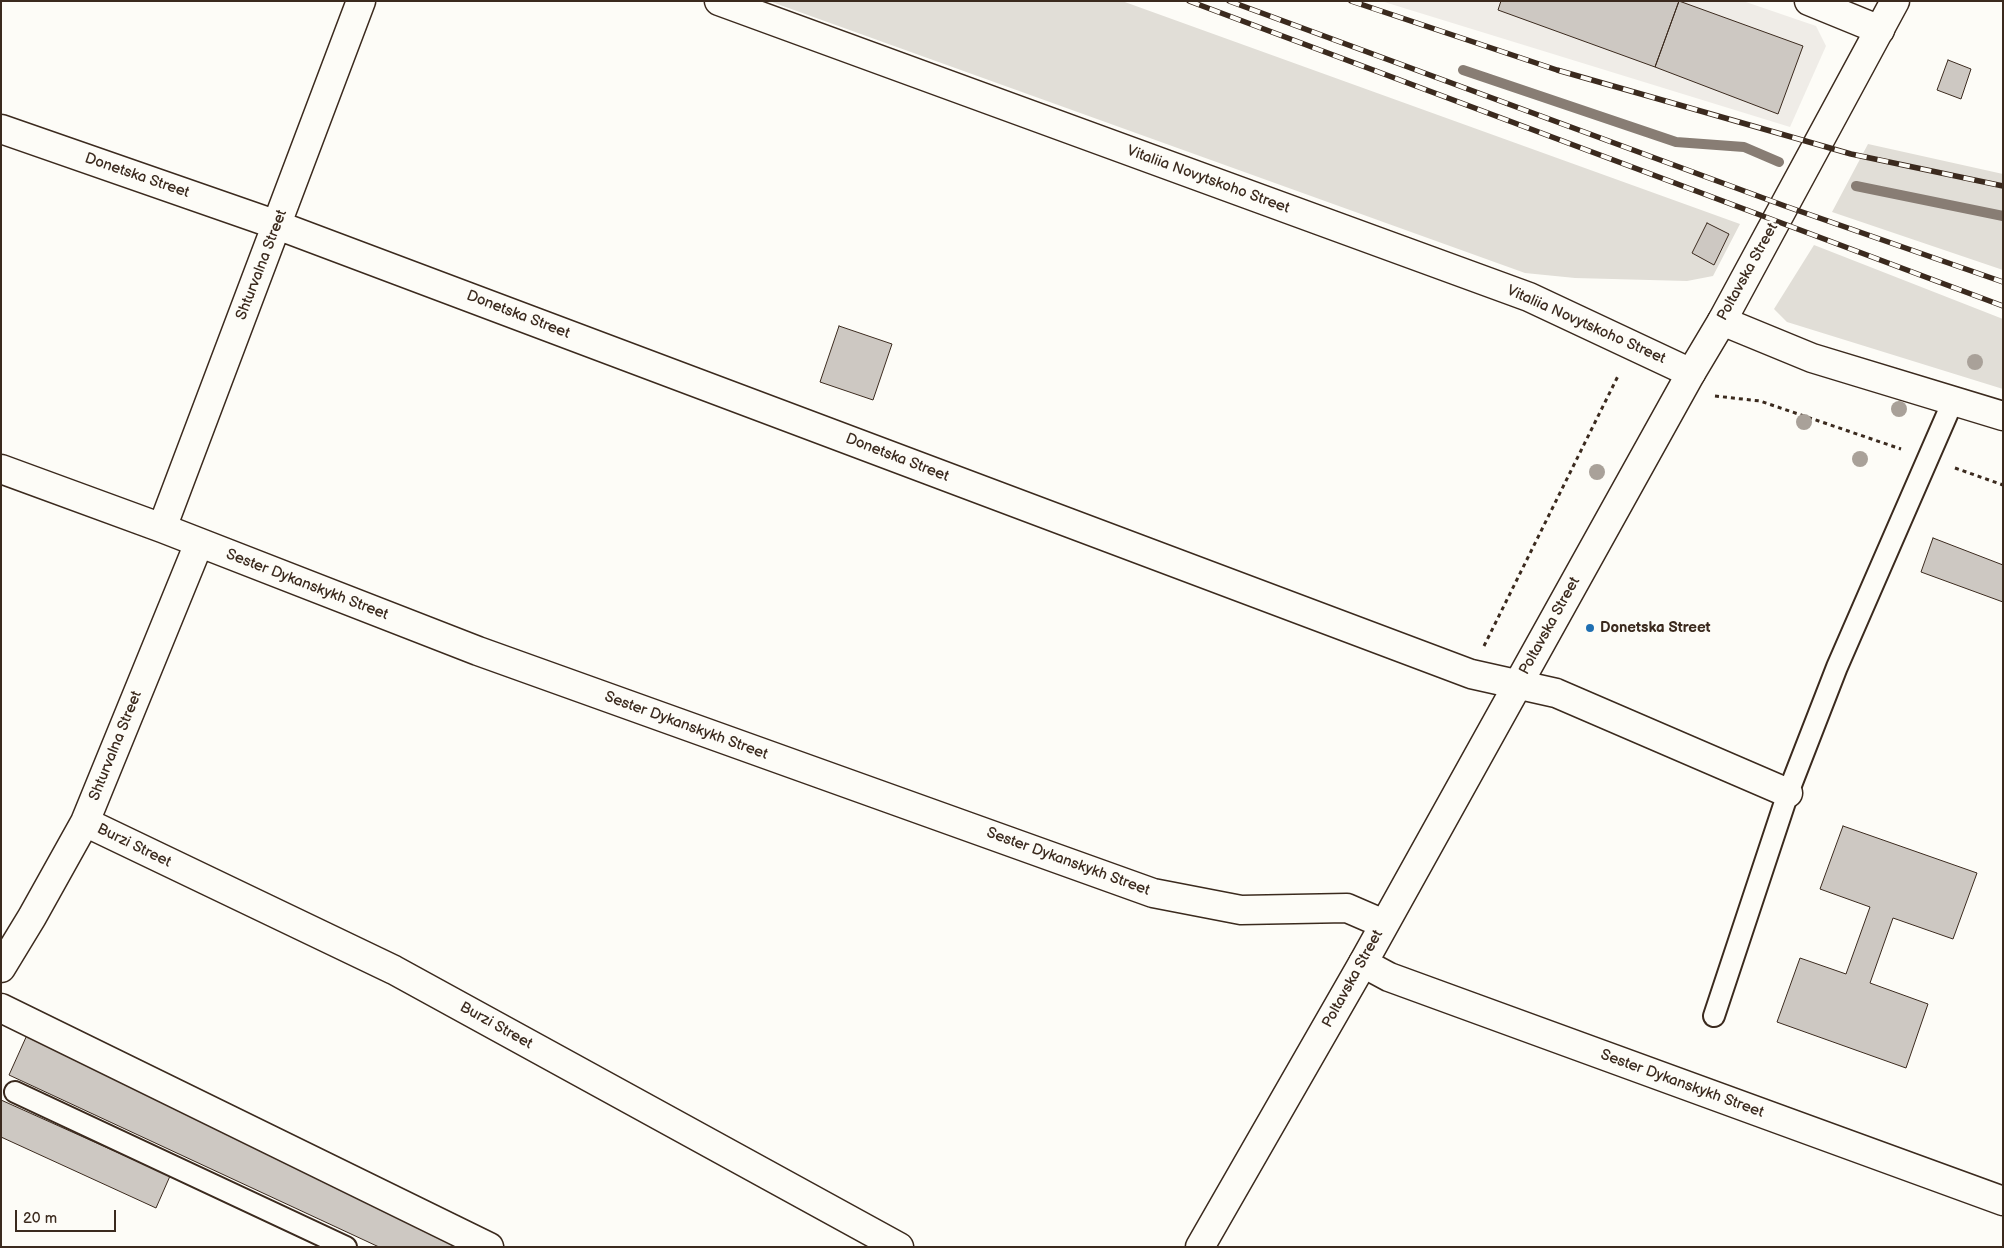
<!DOCTYPE html>
<style>
body{margin:0}
#map{position:relative;width:2004px;height:1248px;overflow:hidden;background:#fdfcf7;font-family:"Balsamiq Sans",sans-serif}
canvas{display:block}
.frame{position:absolute;inset:0;border:2px solid #3b2a1e;pointer-events:none}
.scale{position:absolute;left:15px;top:1210px;width:101px;height:22px;box-sizing:border-box;border:2px solid #3b2a1e;border-top:0;padding-left:6px;font-size:15px;line-height:18px;white-space:nowrap;color:#3b2a1e;-webkit-text-stroke:4px #fdfcf7;paint-order:stroke}
</style>
<div id="map">
<canvas width="2004" height="1248"></canvas>
<div class="frame"></div>
<div class="scale">20 m</div>
</div>
<script>
const ctx = document.querySelector('canvas').getContext('2d');
ctx.lineJoin = 'round';
function paint(path, color) {
  ctx.fillStyle = color;
  ctx.fill(path, 'evenodd');
}
function poly(rows) {
  const path = new Path2D();
  for (const r of rows) {
    path.moveTo(r[0], r[1]);
    for (let i = 2; i < r.length; i += 2) path.lineTo(r[i], r[i + 1]);
  }
  return path;
}
function stroke(path, color, width, dash) {
  ctx.strokeStyle = color;
  ctx.lineWidth = width;
  ctx.lineCap = dash ? 'butt' : 'round';
  ctx.setLineDash(dash || []);
  ctx.stroke(path);
}
function write(font, color, halo, rows, align = 'center') {
  ctx.font = font + ' "Balsamiq Sans",sans-serif';
  ctx.lineWidth = 5;
  ctx.setLineDash([]);
  ctx.textBaseline = 'middle';
  ctx.strokeStyle = halo;
  ctx.fillStyle = color;
  for (const [text, x, y, turn = 0] of rows) {
    ctx.save();
    ctx.translate(x, y);
    ctx.rotate((+turn || 0) * Math.PI / 180);
    ctx.textAlign = isNaN(turn) ? turn : align;
    if (halo) ctx.strokeText(text, 0, 0);
    ctx.fillText(text, 0, 0);
    ctx.restore();
  }
}
const built = poly([
 [1381,1,1743,1,1816,26,1826,46,1790,127]
]);
const green = poly([
 [769,1,1122,1,1740,224,1713,276,1687,281,1575,278,1525,273],
 [1868,144,2003,174,2003,270,1832,212],
 [1814,245,2003,319,2003,389,1787,322,1774,309]
]);
const stream = poly([
 [1463,70,1676,142,1744,147,1779,162],
 [1856,186,2003,216]
]);
const building = poly([
 [1501,1,1679,1,1655,67,1498,10,1501,1],
 [1679,1,1803,46,1778,114,1655,67,1679,1],
 [1948,60,1971,69,1961,99,1937,90,1948,60],
 [1707,223,1729,234,1714,265,1692,253,1707,223],
 [839,326,892,344,873,400,820,382,839,326],
 [1933,538,2003,565,2003,602,1921,572,1933,538],
 [1843,826,1977,873,1953,939,1893,918,1870,983,1928,1004,1906,1068,1777,1022,1800,958,1846,974,1870,907,1820,889,1843,826],
 [27,1035,471,1247,379,1247,9,1075,27,1035],
 [1,1100,170,1176,156,1208,1,1137,1,1100]
]);
const path = poly([
 [1715,396,1760,401,1901,449],
 [1955,468,2003,485],
 [1484,646,1619,374]
]);
const service = poly([
 [1714,1016,1788,793,1837,667,1953,401],
 [15,1092,346,1247]
]);
const minor = poly([
 [719,1,1529,297,1691,373],
 [1,129,277,225,1471,674,1556,693,1788,793],
 [1722,321,1812,358,2003,416],
 [1,469,162,528,478,651,1153,893,1241,910,1347,908,1384,924],
 [162,528,361,1],
 [85,822,394,970,899,1247],
 [1363,963,1389,977,2003,1201],
 [1,968,32,917,85,822,199,543],
 [1,1008,489,1247]
]);
const tertiary = poly([
 [1809,1,1880,30]
]);
const secondary = poly([
 [1200,1247,1363,963,1691,373,1722,321,1895,1]
]);
const rail = poly([
 [1189,1,2003,306],
 [1229,1,1785,206,2003,282],
 [1351,1,1557,70,1851,154,2003,186]
]);
const trees = [
 [1975,362],
 [1899,409],
 [1804,422],
 [1860,459],
 [1597,472]
];
const markers = [
 [1590,628,5,"#1f6fb2"]
];
const streetNames = [
 ["Donetska Street",137,176,19],
 ["Vitaliia Novytskoho Street",1208,180,20],
 ["Shturvalna Street",262,265,-69],
 ["Poltavska Street",1748,272,-61],
 ["Donetska Street",518,315,21],
 ["Vitaliia Novytskoho Street",1586,325,24],
 ["Donetska Street",897,458,21],
 ["Sester Dykanskykh Street",307,585,21],
 ["Poltavska Street",1550,626,-61],
 ["Sester Dykanskykh Street",686,726,20],
 ["Shturvalna Street",116,746,-68],
 ["Burzi Street",134,846,26],
 ["Sester Dykanskykh Street",1068,862,20],
 ["Poltavska Street",1353,979,-61],
 ["Burzi Street",496,1026,29],
 ["Sester Dykanskykh Street",1682,1084,20]
];
const poiNames = [
 ["Donetska Street",1600,628]
];
paint(built, '#efece7');
paint(green, '#e1ded7');
stroke(stream, '#887d74', 10);
paint(building, '#cdc8c2');
stroke(building, '#3b2a1e', 1);
stroke(service, '#3b2a1e', 24);
stroke(minor, '#3b2a1e', 31);
stroke(tertiary, '#3b2a1e', 31);
stroke(secondary, '#3b2a1e', 31);
stroke(path, '#3b2a1e', 3, [4, 4]);
stroke(service, '#fdfcf7', 20);
stroke(minor, '#fdfcf7', 28);
stroke(tertiary, '#fdfcf7', 28);
stroke(secondary, '#fdfcf7', 28);
stroke(rail, '#3b2a1e', 5.5);
stroke(rail, '#fdfcf7', 4, [11]);
ctx.fillStyle = '#a9a199';
for (const [x, y] of trees) {
  ctx.beginPath();
  ctx.arc(x, y, 8, 0, 2 * Math.PI);
  ctx.fill();
}
for (const [x, y, r, color] of markers) {
  const dot = new Path2D();
  dot.arc(x, y, r, 0, 2 * Math.PI);
  ctx.fillStyle = color;
  ctx.fill(dot);
  stroke(dot, '#fdfcf7', 2);
}
write('15px', '#3b2a1e', '#fdfcf7', streetNames);
write('bold 15px', '#3b2a1e', '#fdfcf7', poiNames, 'left');
</script>
